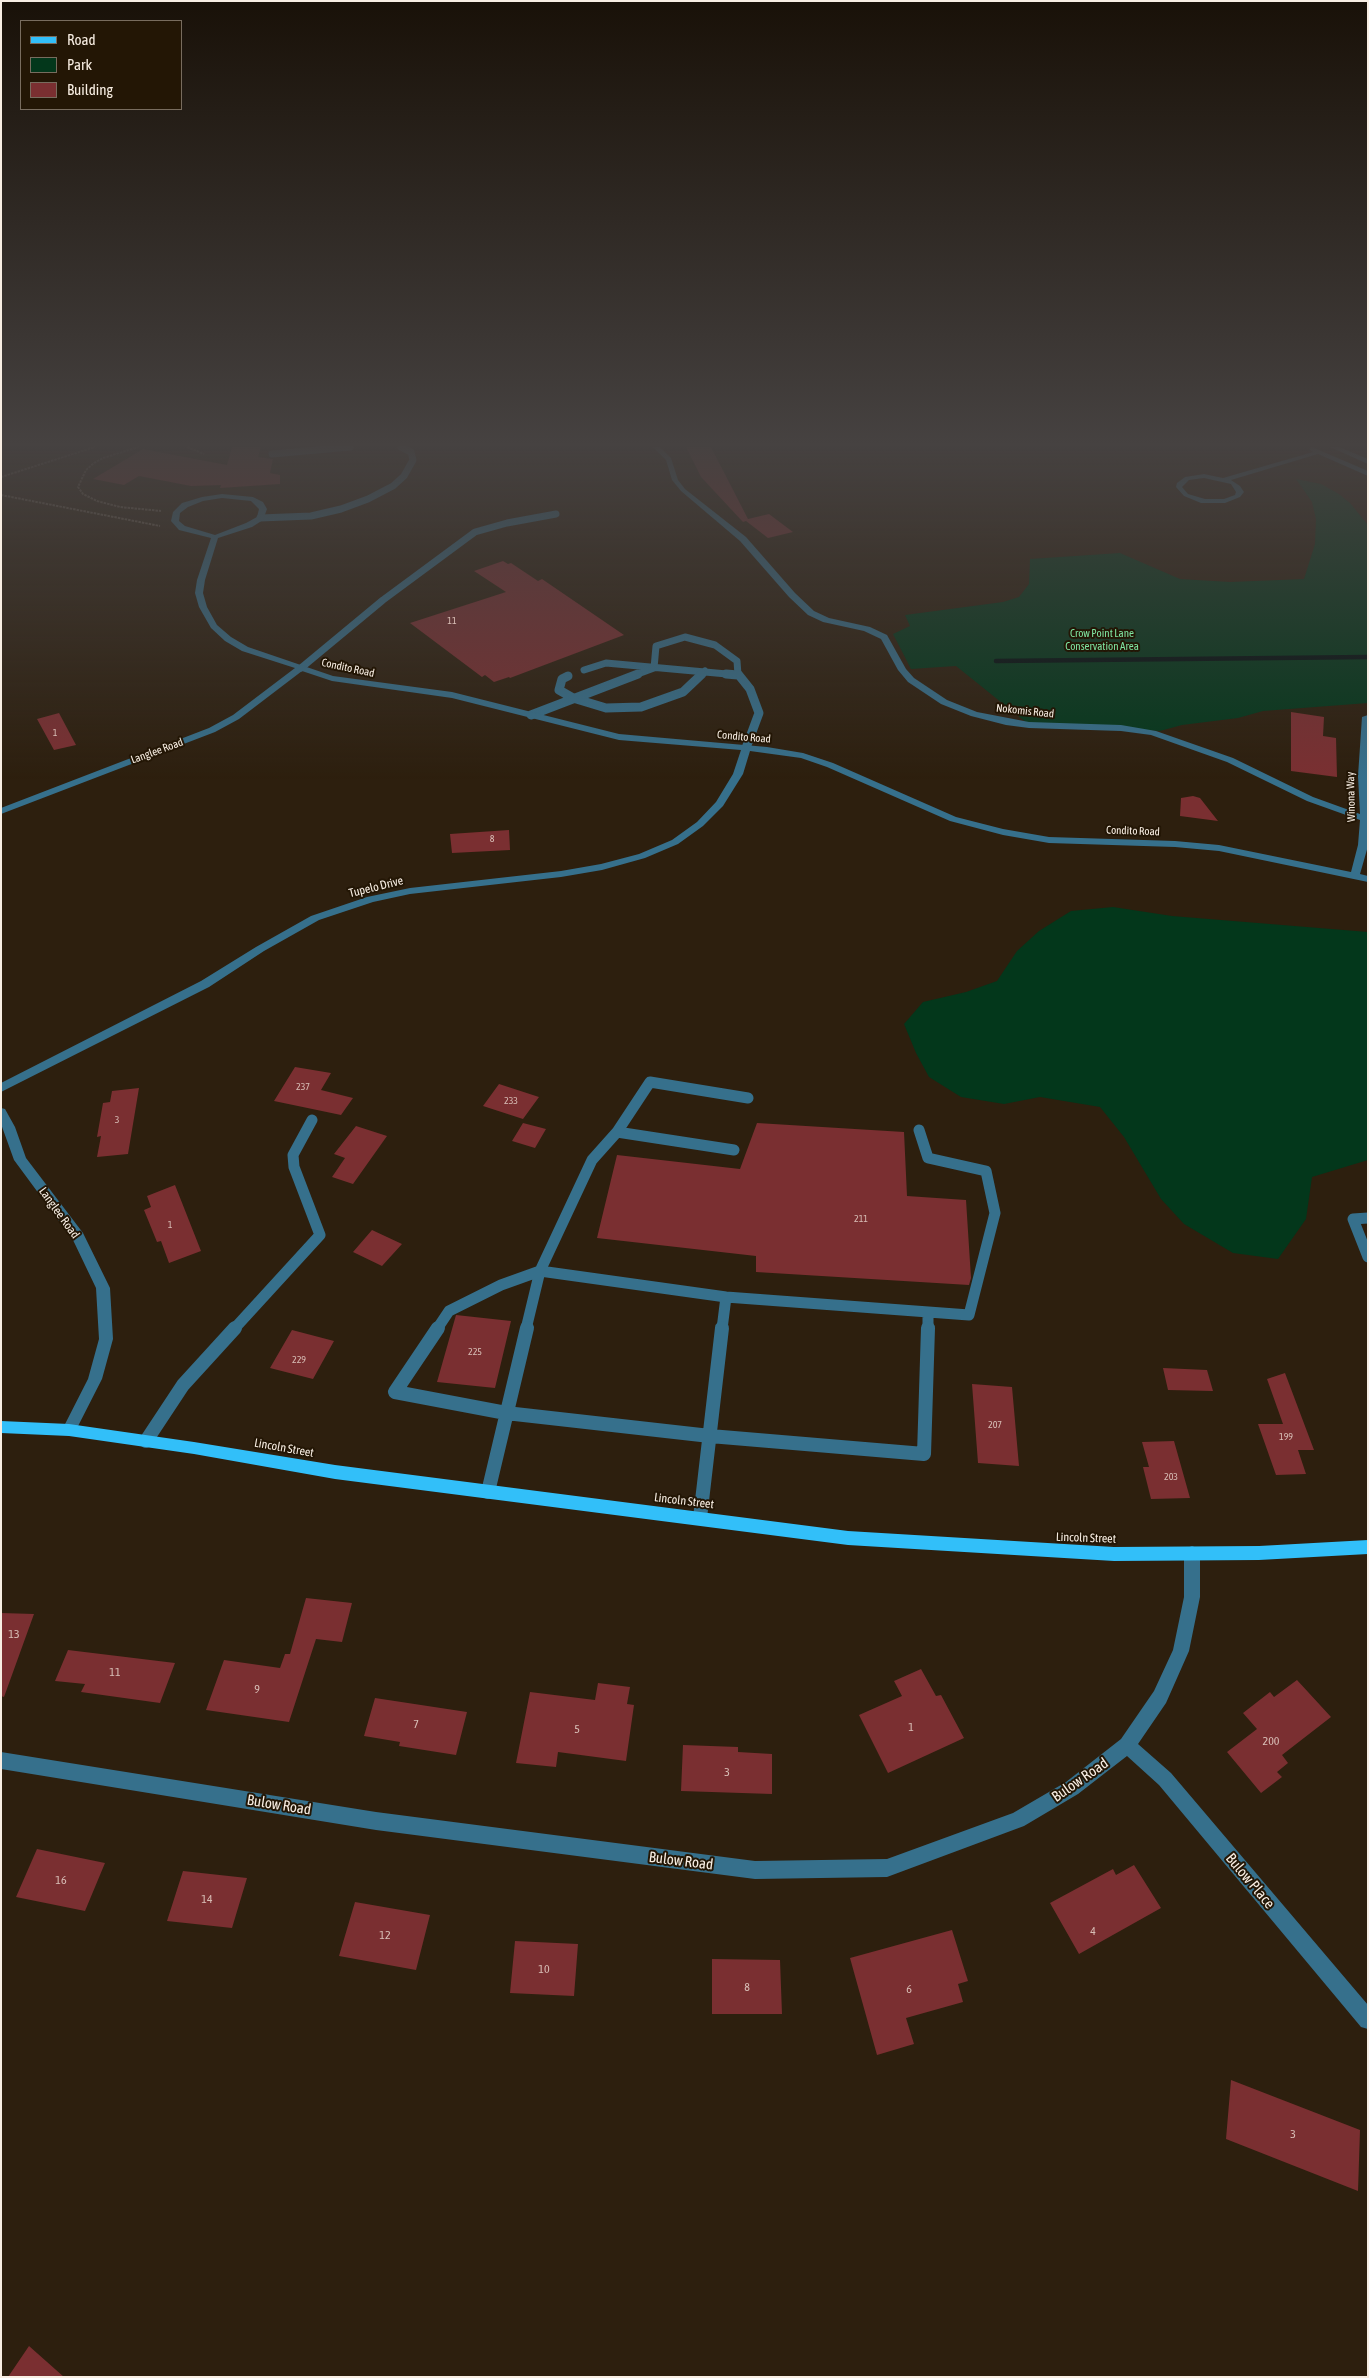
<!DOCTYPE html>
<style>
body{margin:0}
#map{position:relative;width:1369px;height:2378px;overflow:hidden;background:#2d1f0e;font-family:"Asap Condensed",sans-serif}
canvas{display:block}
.frame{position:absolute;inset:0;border:2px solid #f8eee3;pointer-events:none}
.legend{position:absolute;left:20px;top:20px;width:162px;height:90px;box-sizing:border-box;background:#231605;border:1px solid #786c5e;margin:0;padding:6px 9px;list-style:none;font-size:15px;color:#f8eee3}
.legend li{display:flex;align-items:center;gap:10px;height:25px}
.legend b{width:25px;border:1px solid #786c5e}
</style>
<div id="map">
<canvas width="1369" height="2378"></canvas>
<div class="frame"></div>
<ul class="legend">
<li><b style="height:6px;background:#32bff9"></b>Road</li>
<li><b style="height:14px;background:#03371b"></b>Park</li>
<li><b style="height:14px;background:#7a2f31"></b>Building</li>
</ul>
</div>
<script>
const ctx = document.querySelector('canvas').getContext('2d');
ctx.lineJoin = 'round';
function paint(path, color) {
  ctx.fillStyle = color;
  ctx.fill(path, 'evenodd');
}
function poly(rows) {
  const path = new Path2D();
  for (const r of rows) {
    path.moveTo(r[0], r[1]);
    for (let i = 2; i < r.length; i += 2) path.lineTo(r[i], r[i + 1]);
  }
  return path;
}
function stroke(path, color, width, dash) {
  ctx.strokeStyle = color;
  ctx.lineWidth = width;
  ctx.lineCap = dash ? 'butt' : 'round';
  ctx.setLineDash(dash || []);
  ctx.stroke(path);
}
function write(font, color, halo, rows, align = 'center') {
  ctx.font = font + ' "Asap Condensed",sans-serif';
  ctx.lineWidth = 4;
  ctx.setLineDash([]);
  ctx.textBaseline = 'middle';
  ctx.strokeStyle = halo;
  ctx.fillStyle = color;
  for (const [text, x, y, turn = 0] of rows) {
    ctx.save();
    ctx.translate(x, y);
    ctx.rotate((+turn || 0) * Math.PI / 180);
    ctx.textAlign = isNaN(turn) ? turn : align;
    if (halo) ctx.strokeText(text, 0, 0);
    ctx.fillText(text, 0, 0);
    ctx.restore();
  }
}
const green = poly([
 [1296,479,1321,484,1339,494,1350,503,1368,525,1368,703,1263,711,1238,718,1182,725,1160,731,1027,723,956,666,911,669,893,634,910,626,905,615,1003,602,1019,597,1029,584,1030,559,1120,553,1180,579,1230,582,1304,579,1315,544,1316,519,1312,502],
 [1113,907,1172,916,1368,932,1368,1160,1312,1177,1306,1219,1278,1259,1233,1253,1184,1224,1161,1199,1124,1137,1100,1107,1040,1097,1004,1104,961,1097,929,1077,916,1053,904,1024,923,1002,966,992,997,981,1017,951,1039,931,1071,911]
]);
const stream = poly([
 [996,661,1368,657]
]);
const building = poly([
 [232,447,261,447,258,457,273,459,270,473,280,475,280,484,220,488,221,485,191,486,139,476,124,485,93,479,143,449,227,465],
 [686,447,711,447,748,519,769,514,793,532,768,538,746,521,743,522,701,477],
 [503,561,508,564,511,563,538,581,542,579,624,635,510,678,509,677,494,682,485,675,482,677,410,623,506,592,474,571],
 [1291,712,1324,717,1323,736,1336,738,1337,777,1291,771],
 [59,713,76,745,54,750,37,719],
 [1193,796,1200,798,1218,821,1180,816,1181,798],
 [509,830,510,850,452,853,450,834],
 [295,1067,331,1073,321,1090,353,1098,341,1115,274,1101],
 [499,1084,539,1097,523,1119,483,1106],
 [139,1088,128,1154,97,1157,101,1136,97,1137,103,1103,110,1102,112,1091],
 [523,1123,546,1129,535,1148,512,1141],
 [757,1123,904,1132,907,1196,966,1200,971,1278,969,1285,756,1272,756,1256,597,1238,617,1155,740,1169],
 [356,1126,387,1136,353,1184,332,1177,345,1158,334,1154],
 [175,1185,201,1251,169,1263,161,1241,157,1242,144,1210,151,1207,147,1196],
 [372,1230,402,1244,382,1266,353,1252],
 [456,1315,511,1321,495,1388,437,1382],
 [292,1330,334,1341,313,1379,270,1368],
 [1163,1368,1207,1370,1213,1391,1168,1390],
 [1285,1373,1314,1450,1298,1450,1306,1474,1276,1475,1258,1424,1283,1424,1267,1379],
 [972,1384,1012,1387,1019,1466,978,1463],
 [1174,1441,1190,1498,1151,1499,1143,1467,1149,1467,1142,1442],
 [306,1598,352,1603,342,1642,316,1639,289,1722,206,1710,224,1660,280,1668,285,1654,290,1654],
 [1,1613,34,1614,4,1697,1,1696],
 [68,1650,175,1663,160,1703,81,1692,85,1684,55,1681],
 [921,1669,936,1696,941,1695,964,1738,888,1773,859,1715,902,1696,894,1681],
 [1297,1680,1331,1717,1282,1755,1288,1763,1277,1772,1282,1777,1261,1793,1227,1752,1257,1729,1243,1713,1270,1692,1274,1697],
 [598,1683,630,1687,627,1704,634,1705,626,1761,558,1752,556,1767,516,1763,530,1692,595,1700],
 [375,1698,467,1712,456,1755,399,1746,400,1742,364,1736],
 [683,1745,738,1747,738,1752,772,1754,772,1794,681,1791],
 [37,1849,105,1863,85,1911,16,1897],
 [1134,1865,1161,1908,1079,1954,1050,1903,1113,1869,1116,1875],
 [183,1871,247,1878,232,1928,167,1921],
 [355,1902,430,1915,416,1970,339,1956],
 [952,1930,968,1981,958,1984,963,2002,906,2018,914,2044,877,2055,850,1958],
 [515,1941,578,1944,574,1996,510,1993],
 [712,1959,780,1960,782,2014,712,2014],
 [1231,2080,1360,2130,1358,2191,1226,2139],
 [29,2346,64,2377,8,2377]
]);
const path = poly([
 [139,447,103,458,94,463,86,470,78,487,83,494,97,501,120,507,161,511],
 [187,447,204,454],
 [1,477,95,447],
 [1,495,160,526]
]);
const laneFar3 = poly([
 [272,454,350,447],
 [260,518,311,516,341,509,368,499,393,486,404,476,413,460,411,452,401,447],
 [301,668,383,600,475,532,507,523,556,514],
 [584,670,606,663,738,675],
 [635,675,654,668,656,646,685,637,715,645,737,661,738,675],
 [701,675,705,671]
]);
const laneFar2 = poly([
 [726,674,738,675],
 [738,674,750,689,759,713,746,748],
 [568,676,562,679,559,690,573,698,606,708,641,707,683,692,702,674],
 [531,715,638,674]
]);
const laneFar1 = poly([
 [617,1132,650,1082,748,1098],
 [1368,1218,1353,1219,1368,1257],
 [234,1329,320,1235,294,1167,293,1155,312,1120],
 [437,1329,449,1311,501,1285,540,1271,592,1160,617,1132,734,1150],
 [526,1329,540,1271,726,1297,969,1315,995,1213,986,1171,928,1158,919,1130],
 [722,1329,726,1297],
 [928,1329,928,1314]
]);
const lane = poly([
 [438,1328,395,1392,506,1413,710,1436,924,1454,928,1328],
 [146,1441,183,1385,235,1328],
 [488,1492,527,1328],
 [700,1518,722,1328]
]);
const street = poly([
 [653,447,660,447,671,458,678,480,685,489,746,537,795,593,814,611,829,618,870,627,887,635,906,669,914,678,947,700,977,712,1029,722,1121,725,1156,731,1233,758,1313,797,1360,814,1358,776,1362,717,1368,715,1368,846,1360,874,1368,876,1368,882,1219,851,1175,847,1049,843,1003,835,950,821,827,767,801,758,750,751,743,774,723,806,703,826,678,844,645,858,602,870,561,877,410,894,373,902,319,920,264,951,209,987,1,1092,1,1083,201,981,256,947,311,916,367,897,410,888,561,871,601,864,639,854,672,840,697,822,716,802,733,774,741,750,619,740,452,698,332,681,302,671,239,719,215,732,1,814,1,808,209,728,233,715,295,668,242,651,225,641,211,628,199,607,195,593,197,580,211,538,179,530,171,521,173,512,182,503,202,497,222,494,253,497,263,502,267,509,263,520,252,527,218,538,205,580,203,593,207,607,217,625,231,637,248,647,333,676,452,692,619,734,767,747,803,753,833,763,956,817,1003,829,1049,837,1175,841,1219,845,1351,872,1358,845,1360,820,1307,801,1227,762,1151,735,1121,731,1029,728,1006,725,971,716,941,704,908,682,898,670,881,639,864,631,823,622,808,615,789,597,740,541,681,491,672,480,666,460,653,447],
 [222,498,251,501,259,509,257,517,246,523,215,535,185,526,179,521,180,513,188,507,203,501,222,498],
 [1312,447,1368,471,1368,476,1318,454,1231,480,1240,486,1244,492,1240,497,1225,503,1201,503,1184,496,1176,487,1177,483,1185,477,1204,474,1223,478,1313,452,1309,449,1312,447],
 [1204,478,1231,484,1236,492,1235,495,1224,499,1205,499,1188,494,1182,487,1189,480,1204,478],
 [1330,447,1339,447,1368,459,1368,464,1330,447],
 [1,1108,5,1109,15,1127,26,1158,83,1233,110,1288,113,1339,102,1379,74,1434,69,1436,64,1434,62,1430,88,1379,99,1339,96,1288,73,1240,14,1160,1,1124,1,1108],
 [1192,1546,1197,1548,1200,1553,1200,1597,1189,1651,1166,1703,1138,1744,1171,1773,1368,2005,1368,2029,1361,2027,1159,1785,1127,1756,1078,1794,1024,1826,887,1877,755,1879,376,1830,1,1769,1,1752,376,1812,755,1861,887,1859,1013,1813,1066,1782,1121,1739,1154,1691,1173,1650,1184,1597,1184,1553,1187,1548,1192,1546]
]);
const primary = poly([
 [1,1421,69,1424,194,1442,335,1465,848,1531,1114,1547,1259,1546,1368,1540,1368,1554,1259,1560,1114,1561,848,1545,335,1479,194,1454,69,1436,1,1433,1,1421]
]);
const numberNames = [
 ["11",452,621],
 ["1",55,733],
 ["8",492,839],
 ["237",303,1087],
 ["233",511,1101],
 ["3",117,1120],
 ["211",861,1219],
 ["1",170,1225],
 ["225",475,1352],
 ["229",299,1360],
 ["207",995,1425],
 ["199",1286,1437],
 ["203",1171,1477]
];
const farParknames = [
 ["Crow Point Lane",1102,634],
 ["Conservation Area",1102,647]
];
const farStreetnames = [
 ["Condito Road",348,668,12],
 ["Nokomis Road",1025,711,6],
 ["Condito Road",744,737,5],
 ["Langlee Road",157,751,-20],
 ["Winona Way",1351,797,-91],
 ["Condito Road",1133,831,2]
];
const streetNames = [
 ["Tupelo Drive",376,887,-14],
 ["Langlee Road",59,1213,54],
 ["Lincoln Street",284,1448,10],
 ["Lincoln Street",684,1501,7],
 ["Lincoln Street",1086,1538,2]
];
const nearNumbernames = [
 ["13",14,1634],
 ["11",115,1672],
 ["9",257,1689],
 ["7",416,1724],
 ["1",911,1727],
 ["5",577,1729],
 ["200",1271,1741],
 ["3",727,1772],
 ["16",61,1880],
 ["14",207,1899],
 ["4",1093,1931],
 ["12",385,1935],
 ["10",544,1969],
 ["8",747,1987],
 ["6",909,1989],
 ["3",1293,2134]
];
const nearStreetnames = [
 ["Bulow Road",1080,1780,-35],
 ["Bulow Road",279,1805,9],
 ["Bulow Road",681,1861,7],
 ["Bulow Place",1250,1881,50]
];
paint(green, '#03371b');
stroke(stream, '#031011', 4.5);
paint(building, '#7a2f31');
stroke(path, '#726557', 2, [2.5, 1]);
stroke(laneFar3, '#36708c', 7);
stroke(laneFar2, '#36708c', 9);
stroke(laneFar1, '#36708c', 11);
stroke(lane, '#36708c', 14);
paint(street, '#36708c');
paint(primary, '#32bff9');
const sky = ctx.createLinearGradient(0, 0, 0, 780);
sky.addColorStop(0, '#191108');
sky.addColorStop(0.57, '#464241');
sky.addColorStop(1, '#46424100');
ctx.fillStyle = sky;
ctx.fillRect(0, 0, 1369, 780);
write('10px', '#d8beb6', null, numberNames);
write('11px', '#7fe5a2', '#231605', farParknames);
write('11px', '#f8eee3', '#231605', farStreetnames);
write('12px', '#f8eee3', '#231605', streetNames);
write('12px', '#d8beb6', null, nearNumbernames);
write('15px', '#f8eee3', '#231605', nearStreetnames);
</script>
